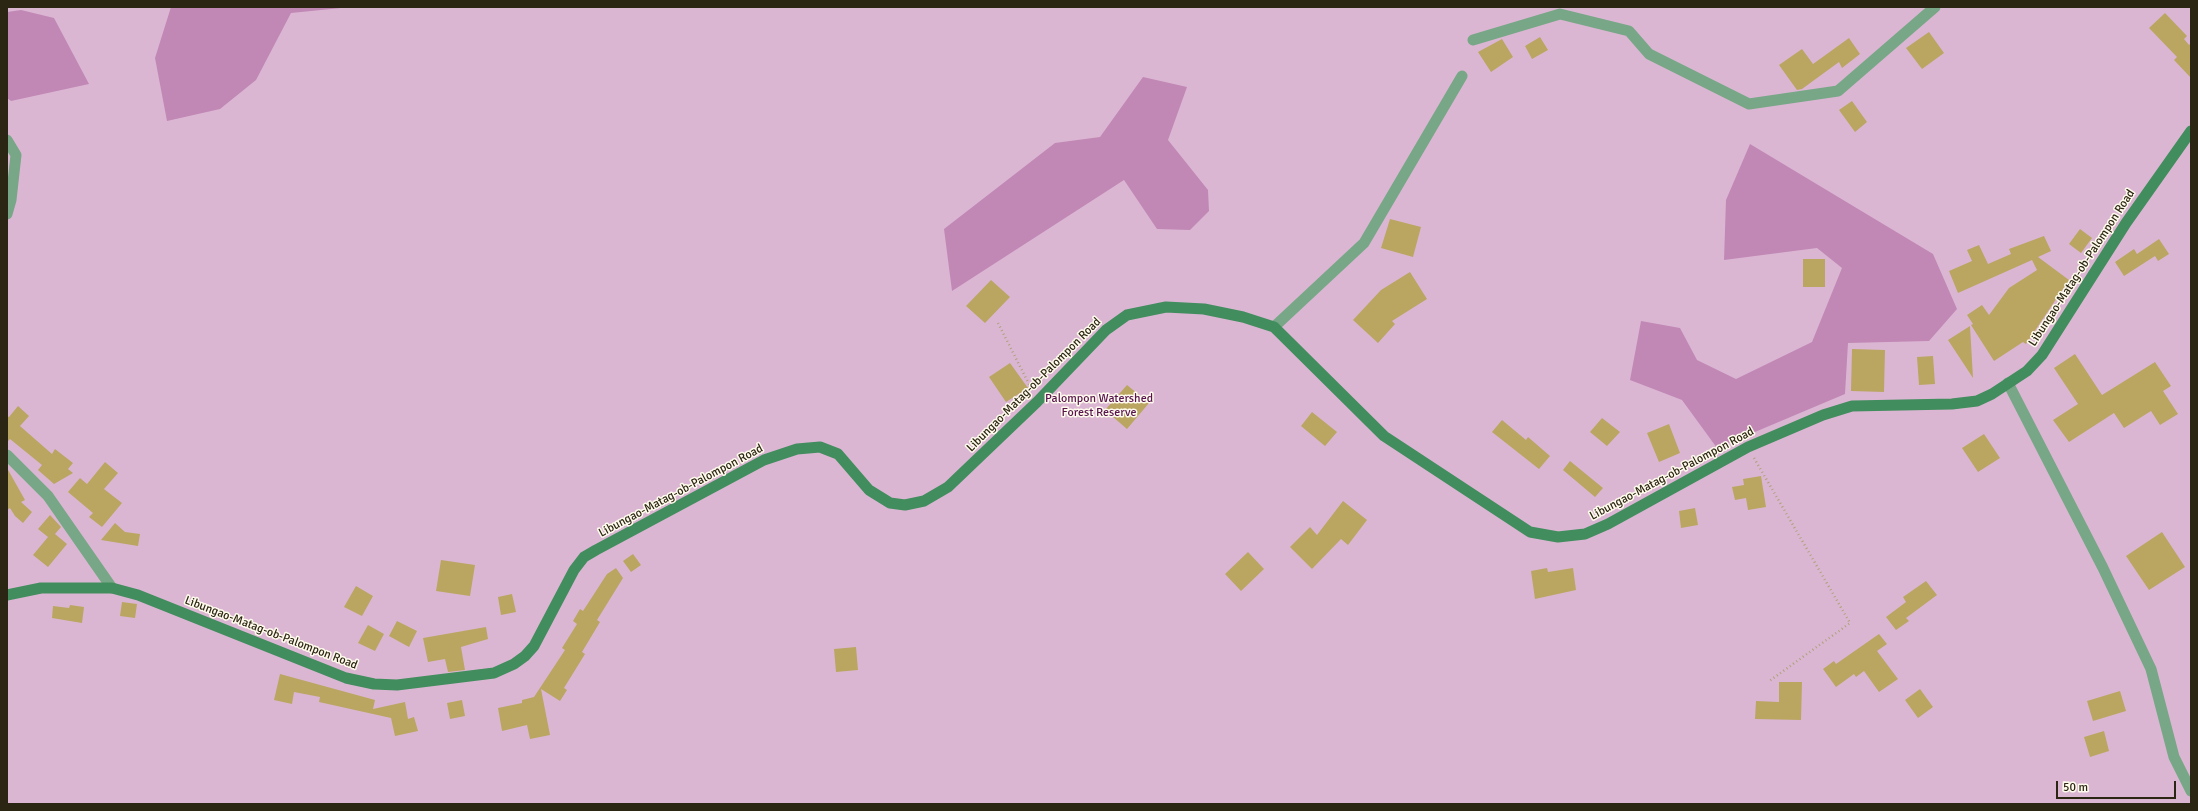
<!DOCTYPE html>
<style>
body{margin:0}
#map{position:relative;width:2198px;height:811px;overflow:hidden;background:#e8daa9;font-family:Signika,sans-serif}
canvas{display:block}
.frame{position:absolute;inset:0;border:8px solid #2b2613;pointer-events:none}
.scale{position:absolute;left:2056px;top:781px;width:120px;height:18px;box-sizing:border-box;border:2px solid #2b2613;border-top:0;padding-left:5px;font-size:12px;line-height:14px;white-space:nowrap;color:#2b2613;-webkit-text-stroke:3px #fffbec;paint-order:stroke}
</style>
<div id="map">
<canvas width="2198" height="811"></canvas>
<div class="frame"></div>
<div class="scale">50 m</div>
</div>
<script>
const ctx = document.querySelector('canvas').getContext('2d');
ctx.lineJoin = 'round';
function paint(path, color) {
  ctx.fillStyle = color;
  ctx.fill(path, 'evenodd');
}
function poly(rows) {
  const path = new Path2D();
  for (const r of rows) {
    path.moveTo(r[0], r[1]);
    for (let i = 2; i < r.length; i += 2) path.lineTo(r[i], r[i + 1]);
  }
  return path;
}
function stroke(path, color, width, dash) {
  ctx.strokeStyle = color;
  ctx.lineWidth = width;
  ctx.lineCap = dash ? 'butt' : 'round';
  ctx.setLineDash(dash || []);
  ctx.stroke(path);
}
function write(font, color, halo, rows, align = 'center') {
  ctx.font = font + ' Signika,sans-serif';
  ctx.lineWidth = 3;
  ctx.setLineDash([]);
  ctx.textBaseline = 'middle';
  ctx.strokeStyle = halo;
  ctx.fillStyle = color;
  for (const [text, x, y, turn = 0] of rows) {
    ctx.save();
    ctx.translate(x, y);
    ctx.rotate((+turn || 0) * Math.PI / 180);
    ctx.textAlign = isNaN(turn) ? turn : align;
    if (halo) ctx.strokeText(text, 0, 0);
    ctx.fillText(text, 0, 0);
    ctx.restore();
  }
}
const green = poly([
 [7,7,2191,7,2191,804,7,804]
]);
const forest = poly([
 [171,7,351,7,291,13,256,80,220,109,167,121,155,58],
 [21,10,54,18,89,84,11,101,7,98,7,12],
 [1143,77,1187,87,1168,140,1208,190,1209,211,1190,230,1157,229,1124,180,952,291,944,229,1055,143,1100,137],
 [1750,144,1933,254,1957,309,1929,341,1848,343,1845,394,1717,448,1682,400,1630,380,1641,321,1680,328,1697,360,1736,379,1812,342,1842,268,1817,248,1724,260,1726,200]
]);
const building = poly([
 [2165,13,2187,36,2184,39,2189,45,2191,43,2191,78,2174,60,2177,57,2149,28],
 [1929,32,1944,53,1922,69,1906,48],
 [1540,37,1548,50,1532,59,1525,46],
 [1849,38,1860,54,1842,68,1839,62,1802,89,1797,90,1779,65,1802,49,1813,64],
 [1502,39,1513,57,1491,72,1478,52],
 [1852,101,1867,122,1855,132,1839,110],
 [1390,219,1421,227,1413,257,1381,248],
 [2080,229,2092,238,2081,253,2069,244],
 [2044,236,2051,251,2038,257,2069,280,2026,344,2023,342,1994,361,1971,325,1973,324,1967,315,1982,305,1989,315,2009,288,2037,270,2032,260,1958,293,1949,271,1972,261,1967,250,1979,245,1988,264,2011,254,2009,249],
 [2159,239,2169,254,2158,261,2155,256,2124,276,2115,262,2134,249,2137,254],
 [1803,259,1825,259,1825,287,1803,287],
 [1410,272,1427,299,1392,321,1395,324,1378,343,1353,320,1381,290],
 [991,280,1010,297,985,323,966,306],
 [1970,326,1973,378,1948,340],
 [1852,349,1885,350,1884,392,1851,391],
 [2075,354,2102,395,2155,362,2171,386,2163,391,2178,414,2160,425,2151,411,2124,428,2114,413,2069,442,2053,420,2078,404,2054,368],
 [1933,356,1935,384,1919,385,1917,357],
 [1010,363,1028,388,1006,402,989,377],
 [1127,385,1149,403,1127,429,1105,410],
 [18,406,29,416,20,426,52,454,55,449,73,463,68,469,73,473,54,484,38,470,42,465,10,439,7,442,7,416,9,417],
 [1312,412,1337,432,1325,446,1301,426],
 [1602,418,1620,432,1607,446,1590,432],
 [1502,420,1526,440,1528,437,1550,456,1539,469,1492,432],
 [1669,424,1680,453,1659,462,1647,433],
 [1984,434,2000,458,1978,472,1962,448],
 [1570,461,1603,488,1595,497,1563,470],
 [105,462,118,473,104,489,122,503,102,527,89,517,93,513,68,492,80,478,87,484],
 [7,468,25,500,21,502,32,512,23,523,15,516,10,508,7,510],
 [1761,476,1766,507,1748,510,1746,498,1735,500,1732,487,1744,485,1743,479],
 [1343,501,1367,520,1348,545,1341,539,1312,569,1290,547,1310,527,1317,535],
 [1695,508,1698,525,1681,528,1679,511],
 [50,515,61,527,55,534,67,544,48,567,33,555,48,537,38,529],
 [115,523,125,532,140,534,138,546,101,540],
 [2162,532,2185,567,2149,590,2126,556],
 [1248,552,1264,569,1241,591,1225,574],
 [633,554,641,565,631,572,623,561],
 [441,560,475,565,470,596,436,591],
 [616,568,623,578,597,620,600,622,582,652,585,654,564,688,567,690,560,701,541,689,550,735,530,739,527,725,502,731,498,708,522,703,522,700,534,697,565,650,562,648,577,624,573,621,580,609,583,611,607,574],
 [1547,568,1548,572,1573,568,1576,590,1535,599,1531,571],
 [1926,581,1937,595,1906,618,1909,621,1896,630,1886,617,1906,602,1903,597],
 [356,586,373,596,362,616,344,607],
 [512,594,516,612,501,615,498,597],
 [122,602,137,604,135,618,120,616],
 [70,605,84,607,82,623,52,618,53,606,69,608],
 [397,621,417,631,409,647,389,636],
 [368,625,384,634,375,651,358,643],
 [486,627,488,639,461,647,465,670,448,672,445,659,428,662,423,638],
 [1879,634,1887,644,1877,651,1898,679,1879,692,1864,671,1856,677,1854,674,1836,687,1823,669,1834,661,1836,664],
 [856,647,858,670,836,672,834,649],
 [280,674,375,700,373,709,405,702,408,719,414,717,418,731,395,736,391,718,319,702,320,697,294,692,292,704,274,700],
 [1779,682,1802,682,1801,720,1755,719,1756,701,1779,702],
 [1920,689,1933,707,1918,718,1905,700],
 [2120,691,2126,711,2093,721,2087,701],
 [462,700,465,716,450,719,447,703],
 [2104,731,2109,751,2090,757,2084,737]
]);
const path = poly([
 [998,323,1032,390],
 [1754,458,1850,623,1768,682]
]);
const minor = poly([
 [1473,40,1560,14,1629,31,1649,54,1749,104,1838,91,1935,7],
 [7,140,16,155,11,200,7,214],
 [1274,327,1364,243,1462,76],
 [2008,383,2103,568,2151,669,2174,757,2191,791],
 [7,455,48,496,112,588]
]);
const secondary = poly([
 [7,595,41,588,112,588,138,595,346,678,374,684,397,685,494,673,514,664,525,656,534,646,574,570,584,557,596,550,764,460,797,449,820,447,838,454,869,490,890,503,905,505,924,501,948,487,1037,402,1106,330,1127,315,1166,307,1204,309,1243,317,1274,327,1384,436,1530,532,1558,537,1585,534,1608,524,1748,447,1823,415,1852,406,1952,404,1977,401,1992,394,2027,371,2042,355,2126,223,2191,131]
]);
const streetNames = [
 ["Libungao-Matag-ob-Palompon Road",2082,268,-57],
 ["Libungao-Matag-ob-Palompon Road",1034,385,-45],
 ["Libungao-Matag-ob-Palompon Road",1672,474,-28],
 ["Libungao-Matag-ob-Palompon Road",681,491,-28],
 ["Libungao-Matag-ob-Palompon Road",271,633,21]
];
const parkNames = [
 ["Palompon Watershed",1099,399],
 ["Forest Reserve",1099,413]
];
paint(green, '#dbb6d3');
paint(forest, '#c188b6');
paint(building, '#baa661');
stroke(path, '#ada27a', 2.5, [1, 3]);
stroke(minor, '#78a787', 11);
stroke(secondary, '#428d5e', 11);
write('12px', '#2b2613', '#fffbec', streetNames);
write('12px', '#58134e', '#fffbec', parkNames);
</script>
